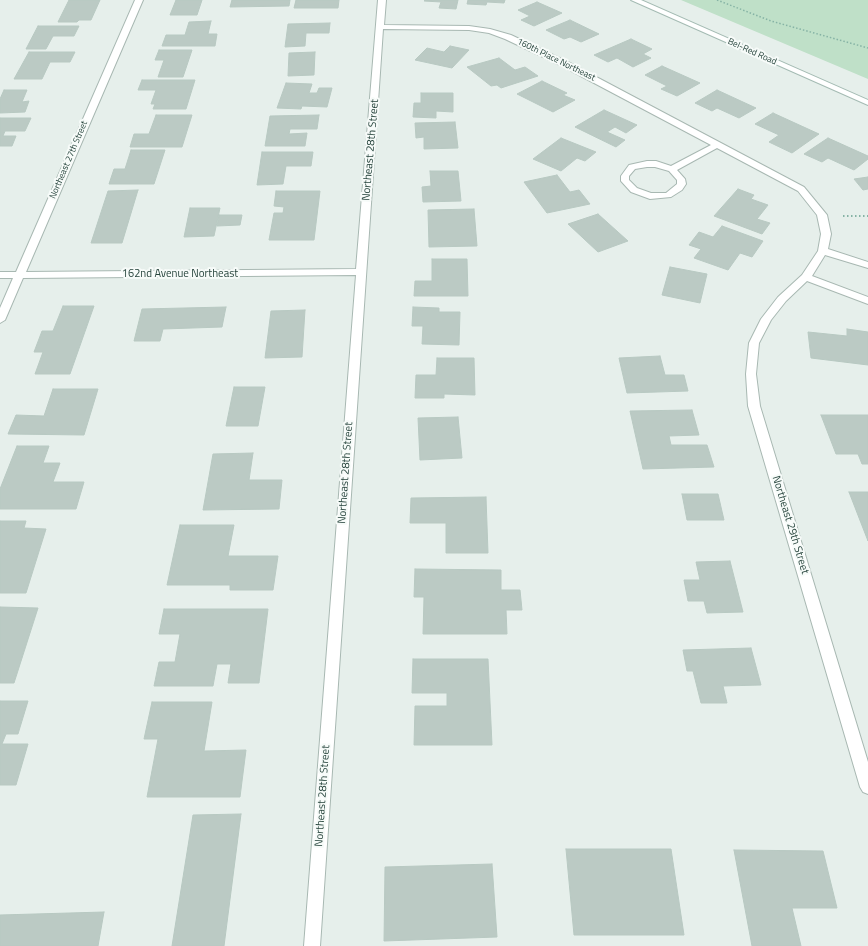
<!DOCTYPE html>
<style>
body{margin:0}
canvas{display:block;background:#e6efeb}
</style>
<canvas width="868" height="946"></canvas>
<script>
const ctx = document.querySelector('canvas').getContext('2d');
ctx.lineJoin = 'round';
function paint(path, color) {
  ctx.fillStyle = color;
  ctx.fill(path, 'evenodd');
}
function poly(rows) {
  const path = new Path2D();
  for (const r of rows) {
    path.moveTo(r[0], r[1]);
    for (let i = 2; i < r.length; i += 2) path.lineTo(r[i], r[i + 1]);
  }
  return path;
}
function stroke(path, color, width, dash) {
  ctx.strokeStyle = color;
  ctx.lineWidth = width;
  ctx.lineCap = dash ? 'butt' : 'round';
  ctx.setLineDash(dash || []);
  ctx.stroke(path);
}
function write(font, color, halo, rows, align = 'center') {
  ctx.font = font + ' "Titillium Web",sans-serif';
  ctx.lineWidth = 4;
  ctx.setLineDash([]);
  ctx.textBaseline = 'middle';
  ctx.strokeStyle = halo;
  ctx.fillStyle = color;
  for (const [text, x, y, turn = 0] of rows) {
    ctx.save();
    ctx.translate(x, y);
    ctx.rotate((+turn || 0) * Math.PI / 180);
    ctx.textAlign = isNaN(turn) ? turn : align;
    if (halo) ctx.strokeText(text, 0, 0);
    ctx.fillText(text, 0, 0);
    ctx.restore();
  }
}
const green = poly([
 [681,0,868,0,868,79]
]);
const building = poly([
 [69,0,100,0,91,20,79,20,77,22,58,22,69,0],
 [176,0,202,0,197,15,170,15,176,0],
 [232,0,290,0,289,6,230,7,232,0],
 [296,0,339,0,338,8,294,8,296,0],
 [425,0,458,0,456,9,439,8,441,2,424,1,425,0],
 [468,0,505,0,504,3,487,2,486,5,467,4,468,0],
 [537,2,562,13,534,26,521,20,530,16,518,10,537,2],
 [570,20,599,34,581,42,570,37,564,39,546,30,570,20],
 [211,21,208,34,217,34,215,46,162,46,166,35,185,35,189,22,211,21],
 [330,23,329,33,306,33,305,46,285,47,288,24,330,23],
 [38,26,79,26,74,36,53,36,46,49,26,49,38,26],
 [631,39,652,49,643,54,651,58,633,67,617,58,608,62,594,55,631,39],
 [450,46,469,50,452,68,415,60,427,48,444,52,450,46],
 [159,50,192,50,183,77,158,77,164,60,155,60,159,50],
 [29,52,75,52,70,62,50,62,42,79,14,79,29,52],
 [315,52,314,75,288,76,289,53,315,52],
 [499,58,515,70,525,67,538,76,501,88,497,85,491,86,467,67,499,58],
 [662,66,700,83,677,96,661,89,667,86,645,75,662,66],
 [142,80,195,80,186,109,153,109,155,104,151,104,156,90,138,90,142,80],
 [542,81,567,93,563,95,575,100,553,112,517,94,542,81],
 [286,83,312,84,309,93,317,93,319,88,332,88,327,107,302,106,301,109,277,108,286,83],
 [4,90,27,90,22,102,29,101,25,112,0,113,0,99,4,90],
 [717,90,756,108,739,118,717,108,712,111,695,103,717,90],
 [421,93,453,93,453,112,436,111,436,118,413,117,414,103,421,103,421,93],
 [604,110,637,125,626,133,615,127,607,132,625,140,616,147,575,127,604,110],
 [773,113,819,134,792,153,769,142,779,135,755,124,773,113],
 [156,115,192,115,182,147,130,147,134,134,149,134,156,115],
 [319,115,317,129,290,129,289,134,307,133,305,146,265,146,270,116,319,115],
 [0,118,31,118,25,131,5,131,3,136,16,136,12,146,0,146,0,118],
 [455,122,458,148,424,149,424,137,416,138,415,123,455,122],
 [561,138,596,152,585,161,577,158,561,171,533,159,561,138],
 [828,138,868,156,868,159,854,170,828,158,822,162,804,154,828,138],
 [131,150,165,150,154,184,109,184,114,169,125,169,131,150],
 [262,152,313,152,311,166,286,166,283,184,257,185,262,152],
 [430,171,458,171,461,201,423,202,422,187,431,186,430,171],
 [557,175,570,192,579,190,590,204,547,213,524,182,557,175],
 [868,177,868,189,863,190,854,179,868,177],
 [738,189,754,195,751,199,768,205,757,219,770,223,762,234,714,216,738,189],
 [138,190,122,243,91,243,108,191,138,190],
 [276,191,320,191,314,240,269,240,274,213,283,213,284,207,274,206,276,191],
 [190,208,220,208,214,236,184,237,190,208],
 [474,209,477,246,429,247,428,210,474,209],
 [598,214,628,241,598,252,568,224,598,214],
 [219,215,242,215,240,225,217,226,219,215],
 [722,226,763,241,752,257,740,253,728,270,694,258,701,249,689,245,699,232,713,237,722,226],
 [432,259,467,259,468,296,414,296,415,281,432,281,432,259],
 [670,267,707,274,700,303,662,295,670,267],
 [63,306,94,306,70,374,35,374,43,352,34,352,42,331,53,331,63,306],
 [226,307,222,327,163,329,160,341,134,341,142,309,226,307],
 [413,307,439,308,439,312,460,312,459,345,422,344,423,326,412,326,413,307],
 [305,310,302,357,265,358,271,311,305,310],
 [847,329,868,332,868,365,811,358,808,332,847,336,847,329],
 [660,356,665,375,684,375,688,391,627,393,619,358,660,356],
 [437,358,474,358,475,395,444,394,444,398,415,398,416,375,436,375,437,358],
 [234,387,265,387,258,426,226,426,234,387],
 [53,389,98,389,84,435,8,434,16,415,44,416,53,389],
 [692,410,699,435,669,436,671,445,707,445,714,467,643,469,630,411,692,410],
 [821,415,868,415,868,464,862,464,858,454,836,454,821,415],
 [458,417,462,458,420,460,418,418,458,417],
 [17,446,49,446,43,463,60,463,53,482,84,482,76,509,0,509,0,489,17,446],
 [253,453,249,480,282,480,279,509,203,510,213,454,253,453],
 [849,492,868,492,868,541,849,492],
 [682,494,718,494,724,520,687,520,682,494],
 [486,497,488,553,446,553,446,523,410,523,411,498,486,497],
 [0,521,26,521,24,528,46,529,26,593,0,593,0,521],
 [180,525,234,525,228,556,278,556,273,590,230,590,230,585,167,585,180,525],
 [730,561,743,612,707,613,704,601,688,601,684,580,700,580,696,562,730,561],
 [415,569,501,570,501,590,520,590,522,610,506,610,507,634,423,634,424,597,414,597,415,569],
 [0,607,38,608,14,683,0,683,0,607],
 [164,609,268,609,259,683,228,683,231,664,217,664,213,686,154,686,159,662,175,662,180,634,159,634,164,609],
 [751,648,761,685,723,686,727,703,701,703,693,671,687,671,683,650,751,648],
 [413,659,488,659,492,745,414,745,415,706,447,706,447,693,412,693,413,659],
 [0,701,28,701,18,734,6,734,2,744,28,744,16,785,0,785,0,701],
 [152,702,212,702,204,751,246,750,240,797,147,797,158,739,144,739,152,702],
 [241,814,224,946,172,946,193,815,241,814],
 [566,849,671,849,684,935,574,935,566,849],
 [734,850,823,851,837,908,792,908,801,946,752,946,734,850],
 [492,864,497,937,384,941,385,867,492,864],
 [104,912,98,946,0,946,0,915,104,912]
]);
const pathFar1 = poly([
 [717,0,771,21,868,48]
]);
const path = poly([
 [843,216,868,216]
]);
const minor = poly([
 [135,0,143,0,26,272,356,269,378,0,386,0,384,25,469,26,490,29,511,35,568,62,804,187,827,215,831,234,828,249,868,262,868,268,825,255,812,276,868,297,868,304,807,281,786,301,771,320,759,343,756,374,760,406,868,762,868,794,863,792,860,787,748,406,746,374,749,343,761,319,778,297,802,275,818,251,821,234,817,215,798,191,717,148,677,170,685,179,686,184,682,190,671,197,650,199,631,192,621,181,621,176,629,165,647,161,656,161,671,166,711,145,562,66,505,39,489,33,469,30,383,29,320,946,304,946,356,275,23,278,5,320,0,323,0,308,13,278,0,278,0,272,16,272,135,0],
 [647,167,655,167,669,171,677,180,677,184,666,193,651,193,637,188,629,180,629,176,635,169,647,167]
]);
const secondary = poly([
 [631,0,641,0,868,100,868,105,631,0]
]);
const farStreetnames = [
 ["Bel-Red Road",752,52,24],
 ["160th Place Northeast",556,60,26],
 ["Northeast 27th Street",69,160,-67]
];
const streetNames = [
 ["Northeast 28th Street",371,150,-85],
 ["162nd Avenue Northeast",180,274],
 ["Northeast 28th Street",346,473,-86],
 ["Northeast 29th Street",790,525,73],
 ["Northeast 28th Street",323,796,-86]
];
paint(green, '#bfe0c8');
paint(building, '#bbcac4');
stroke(building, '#b8c9c2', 1);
stroke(minor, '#a8b8b2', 2);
stroke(secondary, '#a4bbb3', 2);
stroke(pathFar1, '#86b3a5', 1.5, [1.5, 2]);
stroke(path, '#86b3a5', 2, [1.5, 2.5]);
paint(minor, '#fff');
paint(secondary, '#fff');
write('9px', '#24423a', '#f7fbf9', farStreetnames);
write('11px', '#24423a', '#f7fbf9', streetNames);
</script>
